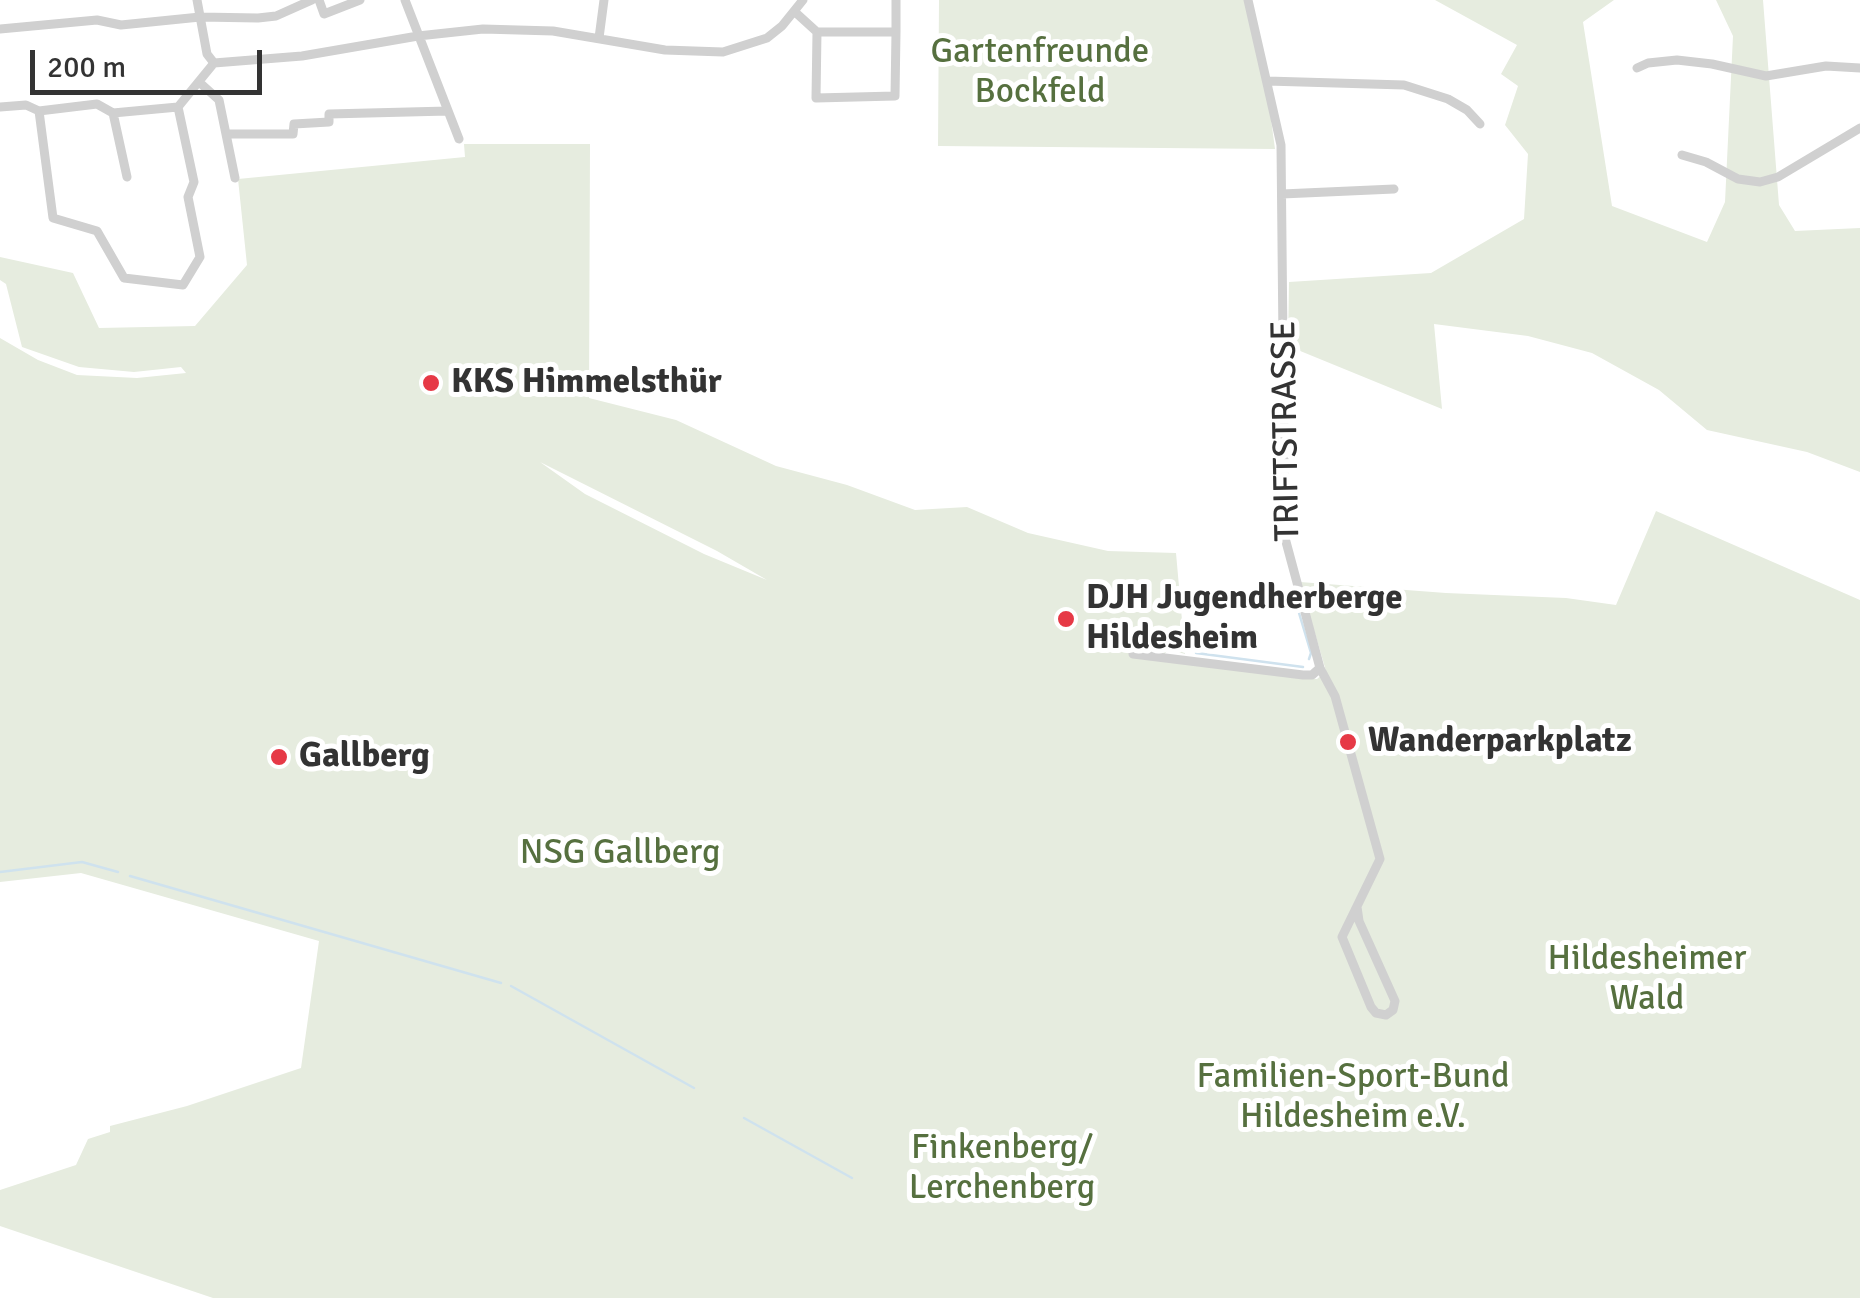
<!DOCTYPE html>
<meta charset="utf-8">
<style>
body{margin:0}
#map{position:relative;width:1860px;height:1298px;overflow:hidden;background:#fff;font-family:Signika,sans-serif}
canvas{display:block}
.scale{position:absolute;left:30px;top:50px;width:232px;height:45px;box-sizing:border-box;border:5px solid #333;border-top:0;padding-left:12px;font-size:30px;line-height:35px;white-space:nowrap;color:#333;-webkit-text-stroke:8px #fff;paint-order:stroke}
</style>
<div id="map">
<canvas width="1860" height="1298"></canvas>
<div class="scale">200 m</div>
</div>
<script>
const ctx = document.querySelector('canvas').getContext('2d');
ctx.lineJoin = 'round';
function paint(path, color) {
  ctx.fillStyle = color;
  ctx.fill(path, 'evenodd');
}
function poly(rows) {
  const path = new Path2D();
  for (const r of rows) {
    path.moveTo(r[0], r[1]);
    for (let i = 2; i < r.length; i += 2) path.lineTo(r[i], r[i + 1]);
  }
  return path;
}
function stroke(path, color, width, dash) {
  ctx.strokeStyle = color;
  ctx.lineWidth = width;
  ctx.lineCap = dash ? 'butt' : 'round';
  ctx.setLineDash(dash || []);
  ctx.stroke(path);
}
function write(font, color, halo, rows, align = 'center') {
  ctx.font = font + ' Signika,sans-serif';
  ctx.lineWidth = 10;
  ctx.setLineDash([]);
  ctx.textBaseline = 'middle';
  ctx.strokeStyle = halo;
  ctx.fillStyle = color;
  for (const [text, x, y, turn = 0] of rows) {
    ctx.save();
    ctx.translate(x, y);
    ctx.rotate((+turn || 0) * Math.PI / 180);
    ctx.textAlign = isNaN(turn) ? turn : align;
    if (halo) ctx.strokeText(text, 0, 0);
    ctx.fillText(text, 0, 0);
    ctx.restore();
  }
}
const green = poly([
 [939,0,1245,0,1266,82,1275,149,938,146],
 [1435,0,1614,0,1583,22,1612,206,1707,242,1725,202,1733,36,1716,0,1763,0,1779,205,1795,231,1860,228,1860,472,1807,452,1707,430,1659,390,1592,353,1528,336,1434,324,1442,409,1288,346,1289,282,1431,273,1524,219,1528,154,1505,125,1518,86,1501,74,1517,45],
 [464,144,590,144,589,398,676,420,776,466,847,485,915,510,967,507,1028,533,1108,551,1176,553,1185,654,1168,649,1160,661,1317,679,1326,671,1300,582,1446,593,1566,598,1616,605,1656,511,1860,600,1860,1298,213,1298,0,1226,0,1190,76,1165,88,1139,110,1132,110,1126,187,1106,301,1068,319,941,81,873,0,882,0,338,38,360,77,375,137,378,186,373,181,367,134,372,79,367,22,347,6,284,0,280,0,257,73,273,99,328,195,326,247,265,238,179,465,157],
 [540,462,717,551,767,580,704,554,585,494]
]);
const stream = poly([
 [1296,603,1311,653,1309,659],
 [1196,653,1303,667],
 [0,872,82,862,118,872],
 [130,876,501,983],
 [511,986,694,1088],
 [744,1118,852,1178]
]);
const minor = poly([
 [197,0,207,54,214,63],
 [319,0,324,14,360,0],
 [405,0,459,139],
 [1248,0,1281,145,1285,538,1320,668,1335,696,1380,859,1342,937,1371,1007,1376,1013,1386,1015,1393,1010,1395,1001,1359,921,1357,907],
 [795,12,817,32,816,98,895,96,896,32,817,32],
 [0,29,97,20,121,25,200,17,258,18,276,16,312,0],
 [896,32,896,0],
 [599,38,604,0],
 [214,63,302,56,418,36,483,29,553,31,665,50,723,52,767,38,782,26,803,0],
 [1637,68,1648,63,1677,60,1712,64,1766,76,1826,66,1860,68],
 [1267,81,1404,85,1448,99,1467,110,1480,124],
 [199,82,219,100,235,178],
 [0,107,26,105,39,111,97,104,113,113,178,107,214,63],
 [39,111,53,218,97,231,124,278,183,285,200,257,188,197,194,182,178,107],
 [113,113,127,177],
 [226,134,293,134,294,124,329,122,329,114,448,111],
 [1682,155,1706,162,1738,179,1760,182,1778,177,1860,128],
 [1282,194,1394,189],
 [1133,654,1303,675,1312,675,1320,668]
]);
const markers = [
 [431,383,10,"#e63946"],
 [1066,619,10,"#e63946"],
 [1348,742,10,"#e63946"],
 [279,757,10,"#e63946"]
];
const parkNames = [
 ["Gartenfreunde",1040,53],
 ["Bockfeld",1040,93],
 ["NSG Gallberg",620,854],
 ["Hildesheimer",1647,960],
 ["Wald",1647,1000],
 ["Familien-Sport-Bund",1353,1078],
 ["Hildesheim e.V.",1353,1118],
 ["Finkenberg/",1002,1149],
 ["Lerchenberg",1002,1189]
];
const poiNames = [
 ["KKS Himmelsthür",451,383],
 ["DJH Jugendherberge",1086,599],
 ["Hildesheim",1086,639],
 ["Wanderparkplatz",1368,742],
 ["Gallberg",299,757]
];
const streetNames = [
 ["TRIFTSTRASSE",1287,431,-91]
];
paint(green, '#e6ecdf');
stroke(stream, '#cfe2ee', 2.5);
stroke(minor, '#d0d0d0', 9);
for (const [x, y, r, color] of markers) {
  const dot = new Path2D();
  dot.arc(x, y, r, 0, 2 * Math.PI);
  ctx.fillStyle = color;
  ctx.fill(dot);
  stroke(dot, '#fff', 4);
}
write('35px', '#56703f', '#fff', parkNames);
write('bold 35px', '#333', '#fff', poiNames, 'left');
write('35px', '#333', '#fff', streetNames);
</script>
